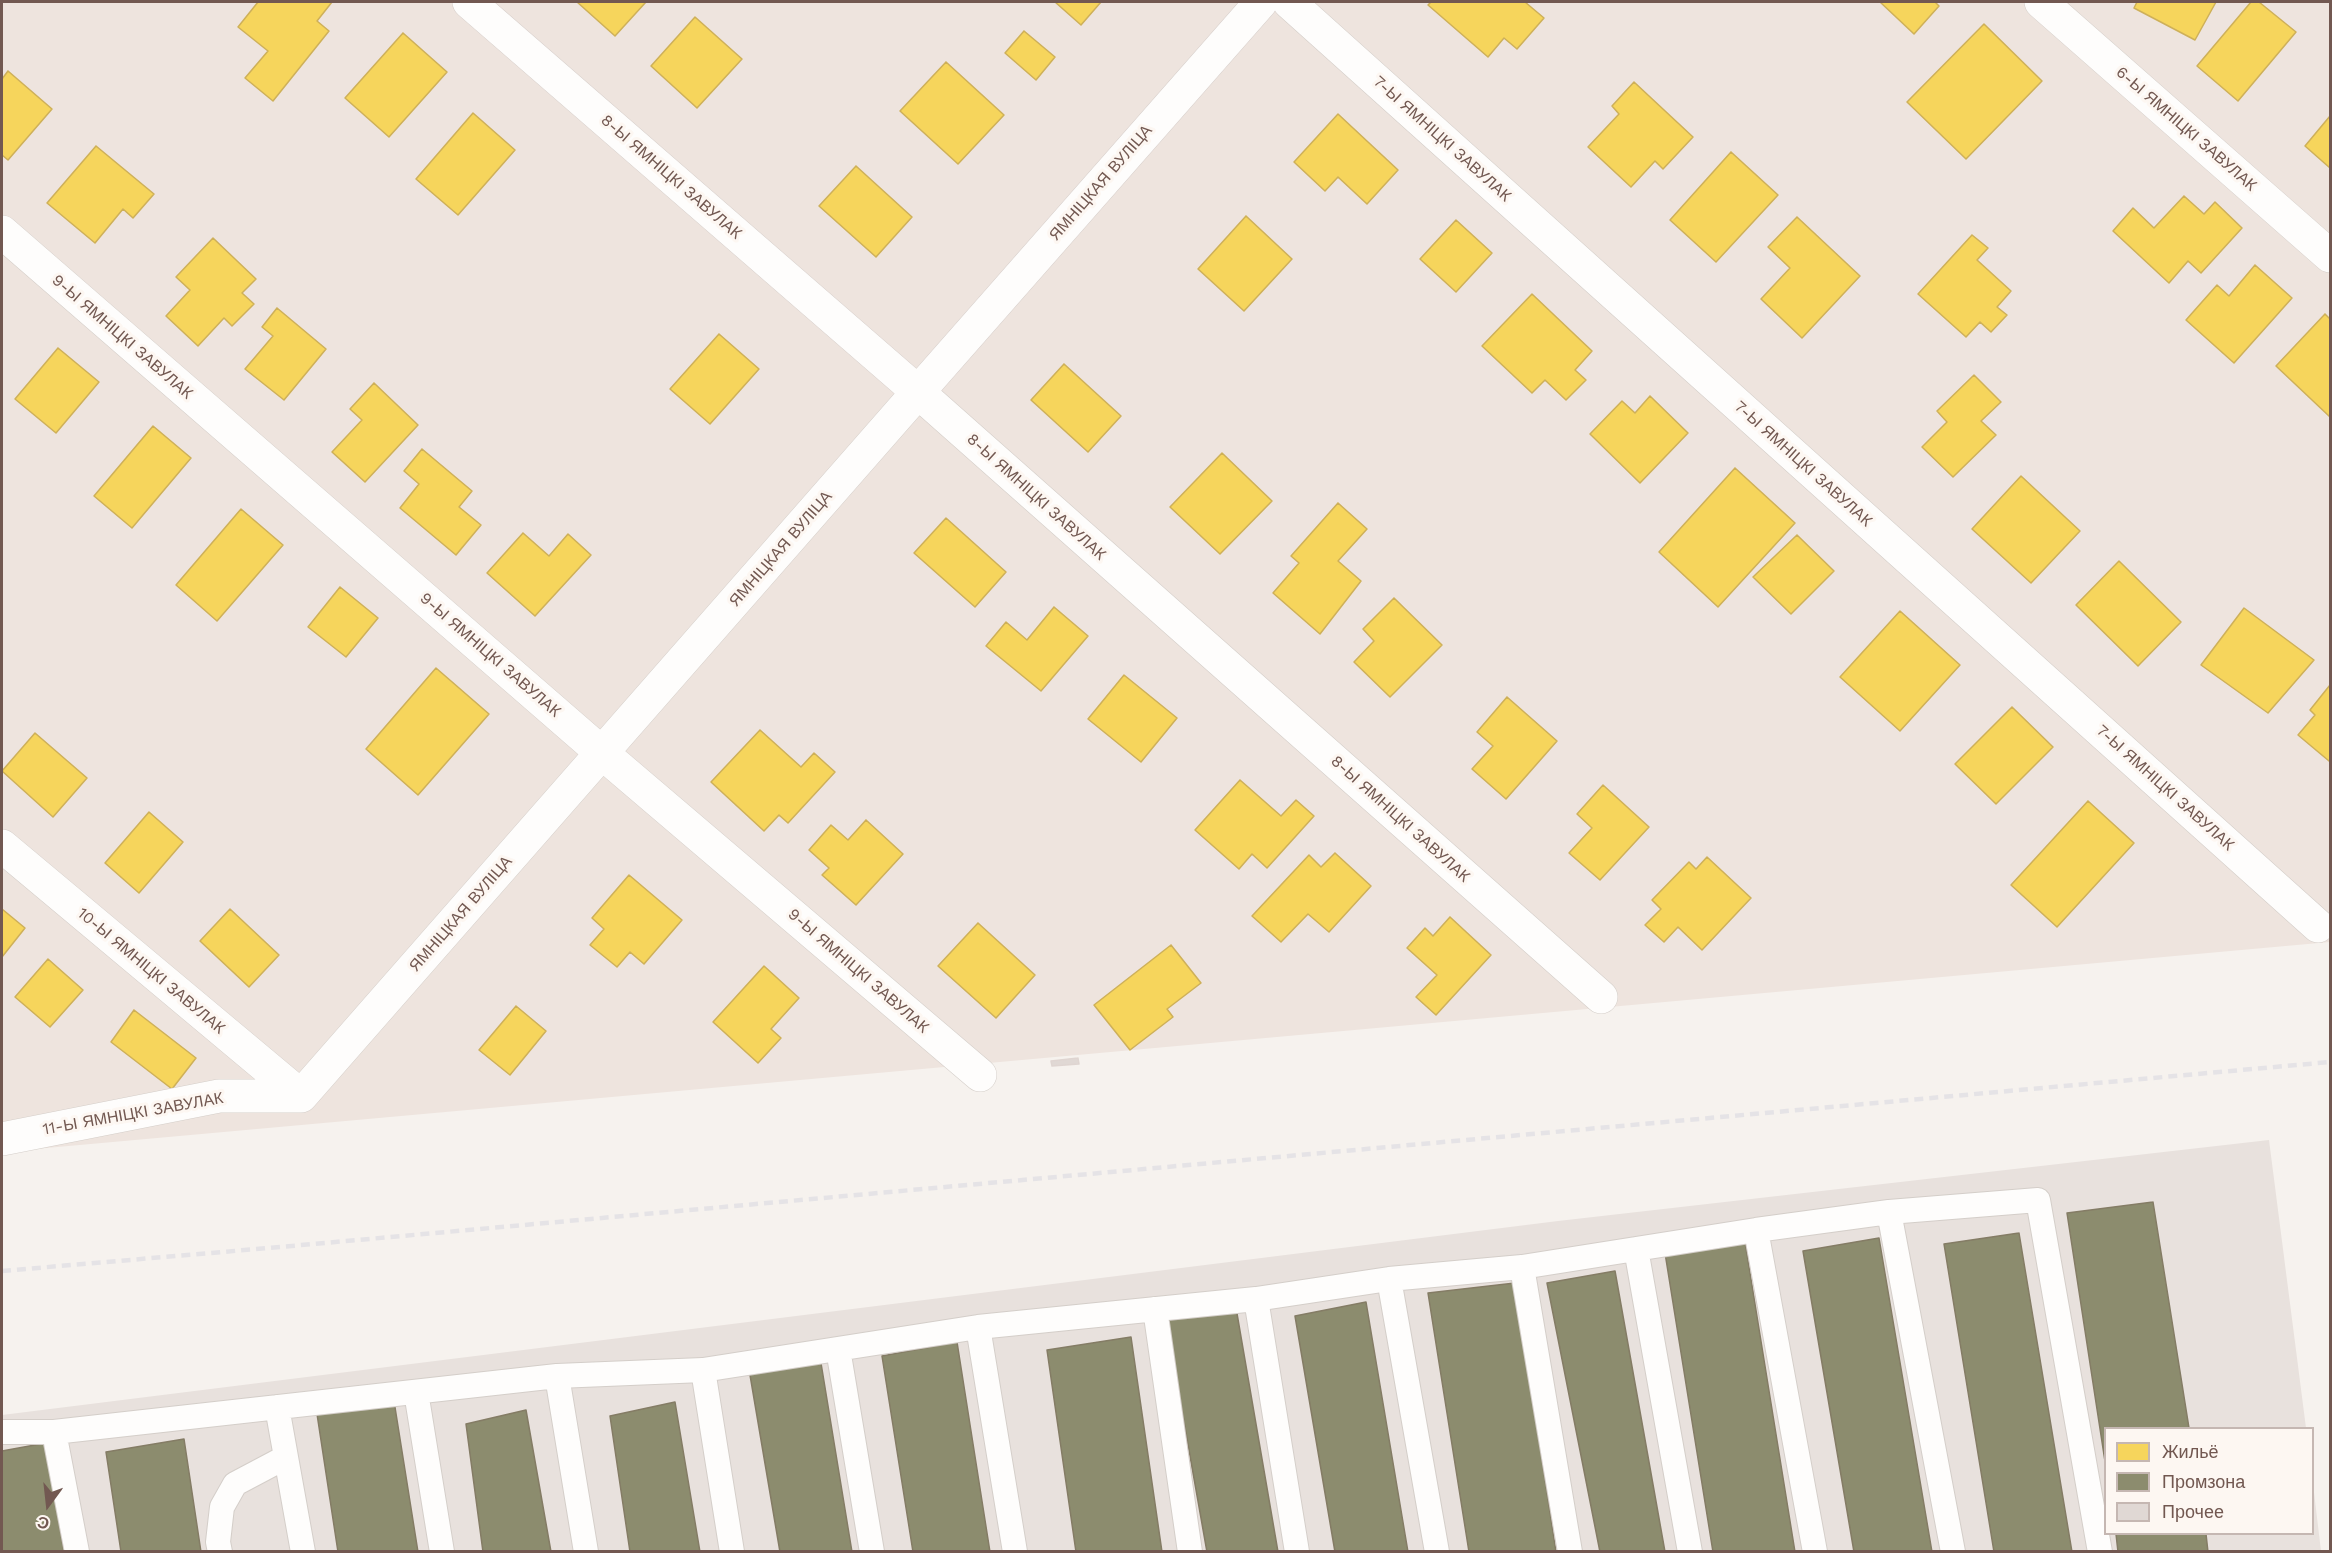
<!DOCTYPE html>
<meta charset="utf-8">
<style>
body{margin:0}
#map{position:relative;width:2332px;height:1553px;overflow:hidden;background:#f6f2ee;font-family:"Work Sans",sans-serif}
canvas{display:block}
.frame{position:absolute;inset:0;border:3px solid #725851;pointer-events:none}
.legend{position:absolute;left:2104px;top:1427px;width:210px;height:108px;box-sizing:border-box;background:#fdf7f2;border:2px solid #c5b7b2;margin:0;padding:8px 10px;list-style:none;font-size:18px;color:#725851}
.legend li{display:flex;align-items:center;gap:12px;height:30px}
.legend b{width:30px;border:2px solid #c5b7b2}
.north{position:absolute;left:18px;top:1475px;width:60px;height:60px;-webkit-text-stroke:4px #fdf7f2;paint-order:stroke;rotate:195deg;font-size:16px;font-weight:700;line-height:24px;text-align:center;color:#725851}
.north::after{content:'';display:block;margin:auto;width:21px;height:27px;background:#725851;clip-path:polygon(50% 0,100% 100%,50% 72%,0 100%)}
</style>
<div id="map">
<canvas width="2332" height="1553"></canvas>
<div class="frame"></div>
<ul class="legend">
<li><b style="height:16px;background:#f6d55c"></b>Жильё</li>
<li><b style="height:16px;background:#8c8c6e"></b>Промзона</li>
<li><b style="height:16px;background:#e0d8d4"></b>Прочее</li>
</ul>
<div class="north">С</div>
</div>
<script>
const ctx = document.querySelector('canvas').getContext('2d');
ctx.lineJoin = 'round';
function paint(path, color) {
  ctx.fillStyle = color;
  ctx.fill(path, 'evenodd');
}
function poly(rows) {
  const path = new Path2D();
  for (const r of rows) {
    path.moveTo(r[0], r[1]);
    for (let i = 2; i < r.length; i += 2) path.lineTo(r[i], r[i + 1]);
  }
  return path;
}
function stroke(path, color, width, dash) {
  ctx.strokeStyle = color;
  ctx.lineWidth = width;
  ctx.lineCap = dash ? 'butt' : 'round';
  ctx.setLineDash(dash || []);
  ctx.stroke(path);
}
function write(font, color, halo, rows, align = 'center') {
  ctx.font = font + ' "Work Sans",sans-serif';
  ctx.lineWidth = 6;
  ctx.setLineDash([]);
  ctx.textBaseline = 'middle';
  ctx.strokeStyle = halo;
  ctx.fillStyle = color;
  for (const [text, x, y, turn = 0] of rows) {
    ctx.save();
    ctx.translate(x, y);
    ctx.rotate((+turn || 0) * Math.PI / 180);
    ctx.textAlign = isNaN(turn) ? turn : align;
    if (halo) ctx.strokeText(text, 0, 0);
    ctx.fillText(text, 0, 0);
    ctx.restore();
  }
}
const residential = poly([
 [2,2,2330,2,2330,942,2,1152]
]);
const industrial = poly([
 [2269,1140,2306,1428,2106,1428,2106,1534,2312,1534,2313,1484,2321,1551,2,1551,2,1415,1558,1221]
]);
const homes = poly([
 [258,2,332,2,317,21,329,31,273,101,245,78,268,51,238,27,258,2],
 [577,2,646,2,615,36,577,2],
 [1055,2,1101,2,1081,25,1055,2],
 [1431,2,1525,2,1544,18,1517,49,1504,38,1488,57,1428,5,1431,2],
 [1880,2,1935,2,1939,6,1914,34,1880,2],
 [2137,2,2216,2,2195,40,2134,8,2137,2],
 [2251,2,2259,2,2296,32,2238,101,2197,66,2251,2],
 [695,17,742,59,697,108,651,66,695,17],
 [1984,24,2042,81,1966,159,1907,102,1984,24],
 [1024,31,1055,57,1036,80,1005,53,1024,31],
 [403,33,447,72,389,137,345,98,403,33],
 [946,62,1004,115,958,164,900,111,946,62],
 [8,71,52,109,8,160,2,155,2,79,8,71],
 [1634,82,1693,137,1663,169,1655,161,1631,187,1588,147,1619,114,1612,106,1634,82],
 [473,113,515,150,458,215,416,179,473,113],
 [1338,114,1398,170,1367,204,1338,177,1325,191,1294,162,1338,114],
 [2330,116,2330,168,2305,146,2330,116],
 [96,146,154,194,133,218,123,209,95,243,47,203,96,146],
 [1731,152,1778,195,1716,262,1670,220,1731,152],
 [856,166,912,217,876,257,819,206,856,166],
 [2184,196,2204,214,2215,202,2242,228,2201,273,2188,261,2169,283,2113,231,2133,208,2154,228,2184,196],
 [1246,216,1292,259,1244,311,1198,269,1246,216],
 [1797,217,1860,276,1802,338,1761,299,1790,268,1768,247,1797,217],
 [1456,220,1492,253,1456,292,1420,259,1456,220],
 [1972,235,1988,248,1977,260,2011,291,1997,307,2007,315,1991,332,1980,322,1966,337,1918,294,1972,235],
 [213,238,256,279,242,293,254,304,232,326,224,318,198,346,166,316,190,290,176,277,213,238],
 [2255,265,2292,298,2234,363,2186,320,2217,285,2229,296,2255,265],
 [1532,294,1592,351,1575,370,1586,380,1566,400,1545,380,1532,393,1482,346,1532,294],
 [277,308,326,349,284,400,245,369,273,336,262,327,277,308],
 [2325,314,2330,319,2330,417,2276,366,2325,314],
 [719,334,759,369,710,424,670,389,719,334],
 [58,348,99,382,56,433,15,399,58,348],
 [1064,364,1121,416,1088,452,1031,400,1064,364],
 [1974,375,2001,402,1981,421,1996,435,1953,477,1922,447,1947,422,1937,411,1974,375],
 [374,383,418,425,365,482,332,452,362,420,350,409,374,383],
 [1650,396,1688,433,1640,483,1590,434,1622,401,1635,413,1650,396],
 [153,426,191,458,132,528,94,496,153,426],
 [422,449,472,491,459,507,481,525,456,555,400,508,419,484,404,471,422,449],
 [1222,453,1272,501,1220,554,1170,507,1222,453],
 [1735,468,1795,523,1718,607,1659,552,1735,468],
 [2021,476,2080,531,2031,583,1972,529,2021,476],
 [1338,503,1367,529,1338,561,1361,581,1320,634,1273,593,1299,563,1291,556,1338,503],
 [241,509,283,545,217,621,176,585,241,509],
 [946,518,1006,572,975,607,914,553,946,518],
 [523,533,549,556,568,534,591,555,535,616,487,573,523,533],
 [1797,535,1834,571,1791,614,1753,577,1797,535],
 [2119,561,2181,622,2138,666,2076,605,2119,561],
 [340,587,378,618,346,657,308,627,340,587],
 [1394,598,1442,645,1390,697,1354,662,1374,641,1363,629,1394,598],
 [1054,607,1088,636,1041,691,986,646,1006,622,1027,640,1054,607],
 [2244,608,2314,660,2268,713,2201,665,2244,608],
 [1900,611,1960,665,1900,731,1840,677,1900,611],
 [436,668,489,714,418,795,366,749,436,668],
 [1124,675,1177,718,1141,762,1088,719,1124,675],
 [2330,685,2330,760,2329,761,2298,735,2315,715,2310,710,2330,685],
 [1507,697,1557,741,1506,799,1472,769,1493,746,1477,732,1507,697],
 [2012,707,2053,747,1996,804,1955,764,2012,707],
 [760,730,801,767,814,753,835,772,788,823,779,815,764,831,711,782,760,730],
 [35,733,87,778,53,817,2,771,35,733],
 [1240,780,1281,816,1296,800,1314,816,1267,868,1252,854,1239,869,1195,830,1240,780],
 [1603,785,1649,827,1600,880,1569,853,1592,828,1577,814,1603,785],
 [2088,801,2134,843,2057,927,2011,885,2088,801],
 [149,812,183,842,139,893,105,863,149,812],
 [866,820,903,854,856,905,822,875,829,868,809,850,831,825,848,840,866,820],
 [1335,853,1371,886,1329,932,1308,914,1281,942,1252,916,1309,855,1321,867,1335,853],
 [1707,857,1751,898,1702,950,1678,927,1664,942,1645,925,1661,909,1652,900,1689,862,1696,869,1707,857],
 [629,875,682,920,644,964,630,952,617,967,590,945,604,929,592,918,629,875],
 [2,909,25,928,2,957,2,909],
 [230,909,279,955,249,987,200,941,230,909],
 [1450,917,1491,955,1436,1015,1416,997,1437,975,1407,948,1425,928,1433,936,1450,917],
 [978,923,1035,975,996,1018,938,966,978,923],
 [1171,945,1201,983,1167,1009,1173,1017,1130,1050,1094,1005,1171,945],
 [48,959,83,990,50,1027,15,997,48,959],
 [764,966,799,998,771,1029,781,1038,758,1063,713,1022,764,966],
 [516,1006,546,1031,510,1075,479,1050,516,1006],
 [134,1010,196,1058,172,1089,111,1042,134,1010]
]);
const industry = poly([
 [2153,1202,2189,1428,2106,1428,2106,1468,2067,1213,2153,1202],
 [2019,1233,2072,1552,1994,1552,1944,1244,2019,1233],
 [1744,1236,1795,1552,1713,1552,1665,1253,1744,1236],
 [1879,1238,1932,1552,1854,1552,1803,1251,1879,1238],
 [1615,1271,1665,1552,1600,1552,1547,1283,1615,1271],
 [1515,1283,1556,1552,1469,1552,1428,1293,1515,1283],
 [1235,1302,1278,1552,1207,1552,1165,1314,1235,1302],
 [1366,1302,1408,1552,1335,1552,1295,1316,1366,1302],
 [1131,1337,1162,1552,1076,1552,1047,1350,1131,1337],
 [957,1342,990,1552,913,1552,882,1356,957,1342],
 [820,1357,852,1552,780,1552,749,1369,820,1357],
 [394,1401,418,1552,338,1552,317,1414,394,1401],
 [675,1402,700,1552,630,1552,610,1416,675,1402],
 [526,1410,551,1552,483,1552,466,1424,526,1410],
 [184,1439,201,1552,121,1552,106,1452,184,1439],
 [46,1443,64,1552,2,1552,2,1451,46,1443],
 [2116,1534,2206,1534,2208,1552,2118,1552,2116,1534]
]);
const building = poly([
 [1078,1058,1079,1064,1052,1066,1051,1061,1078,1058]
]);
const lane = poly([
 [1889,1212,1953,1552],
 [1756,1230,1815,1552],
 [1636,1249,1690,1552],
 [1522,1267,1570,1552],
 [1389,1279,1437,1552],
 [1256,1299,1297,1552],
 [1155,1309,1190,1552],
 [978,1327,1015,1552],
 [838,1349,872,1552],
 [703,1370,732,1552],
 [557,1376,586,1552],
 [416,1392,442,1552],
 [277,1407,303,1552],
 [2,1432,54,1432,557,1376,703,1370,978,1327,1256,1299,1389,1279,1522,1267,1756,1230,1889,1212,2038,1200,2100,1552],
 [54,1432,77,1552],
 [220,1552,218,1542,222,1507,235,1484,286,1457]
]);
const street = poly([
 [1289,2,2318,926],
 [2041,2,2330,256],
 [2,232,602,753,980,1075],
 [2,846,301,1096],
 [301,1096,918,392,1601,997],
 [2,1139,219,1096,301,1096]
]);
const secondary = poly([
 [469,2,918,392,1261,2]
]);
const rail = poly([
 [2,1271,280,1247,2330,1062]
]);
const streetNames = [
 ["6-Ы ЯМНІЦКІ ЗАВУЛАК",2186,129,41],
 ["7-Ы ЯМНІЦКІ ЗАВУЛАК",1442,139,42],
 ["8-Ы ЯМНІЦКІ ЗАВУЛАК",671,177,41],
 ["ЯМНІЦКАЯ ВУЛІЦА",1101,183,-49],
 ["9-Ы ЯМНІЦКІ ЗАВУЛАК",122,337,41],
 ["7-Ы ЯМНІЦКІ ЗАВУЛАК",1803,464,42],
 ["8-Ы ЯМНІЦКІ ЗАВУЛАК",1036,497,42],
 ["ЯМНІЦКАЯ ВУЛІЦА",781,549,-49],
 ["9-Ы ЯМНІЦКІ ЗАВУЛАК",490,655,41],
 ["7-Ы ЯМНІЦКІ ЗАВУЛАК",2165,788,42],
 ["8-Ы ЯМНІЦКІ ЗАВУЛАК",1400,819,42],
 ["ЯМНІЦКАЯ ВУЛІЦА",461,914,-49],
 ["10-Ы ЯМНІЦКІ ЗАВУЛАК",151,971,40],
 ["9-Ы ЯМНІЦКІ ЗАВУЛАК",858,971,41],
 ["11-Ы ЯМНІЦКІ ЗАВУЛАК",133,1114,-10]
];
paint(residential, '#eee4de');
paint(industrial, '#e8e1dd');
paint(homes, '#f6d55c');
stroke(homes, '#ceb059', 1.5);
paint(industry, '#8c8c6e');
stroke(industry, '#847c65', 1.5);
paint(building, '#e0d8d4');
stroke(building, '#dfd5d1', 1.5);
stroke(lane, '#d4cec9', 26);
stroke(street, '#d4cec9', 34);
stroke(secondary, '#d6ceca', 34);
stroke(lane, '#fefdfc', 24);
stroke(street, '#fefdfc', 33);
stroke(secondary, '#fefdfc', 33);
stroke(rail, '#e5e3e6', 4.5, [9, 6]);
write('16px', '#725851', '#fdf7f2', streetNames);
</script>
